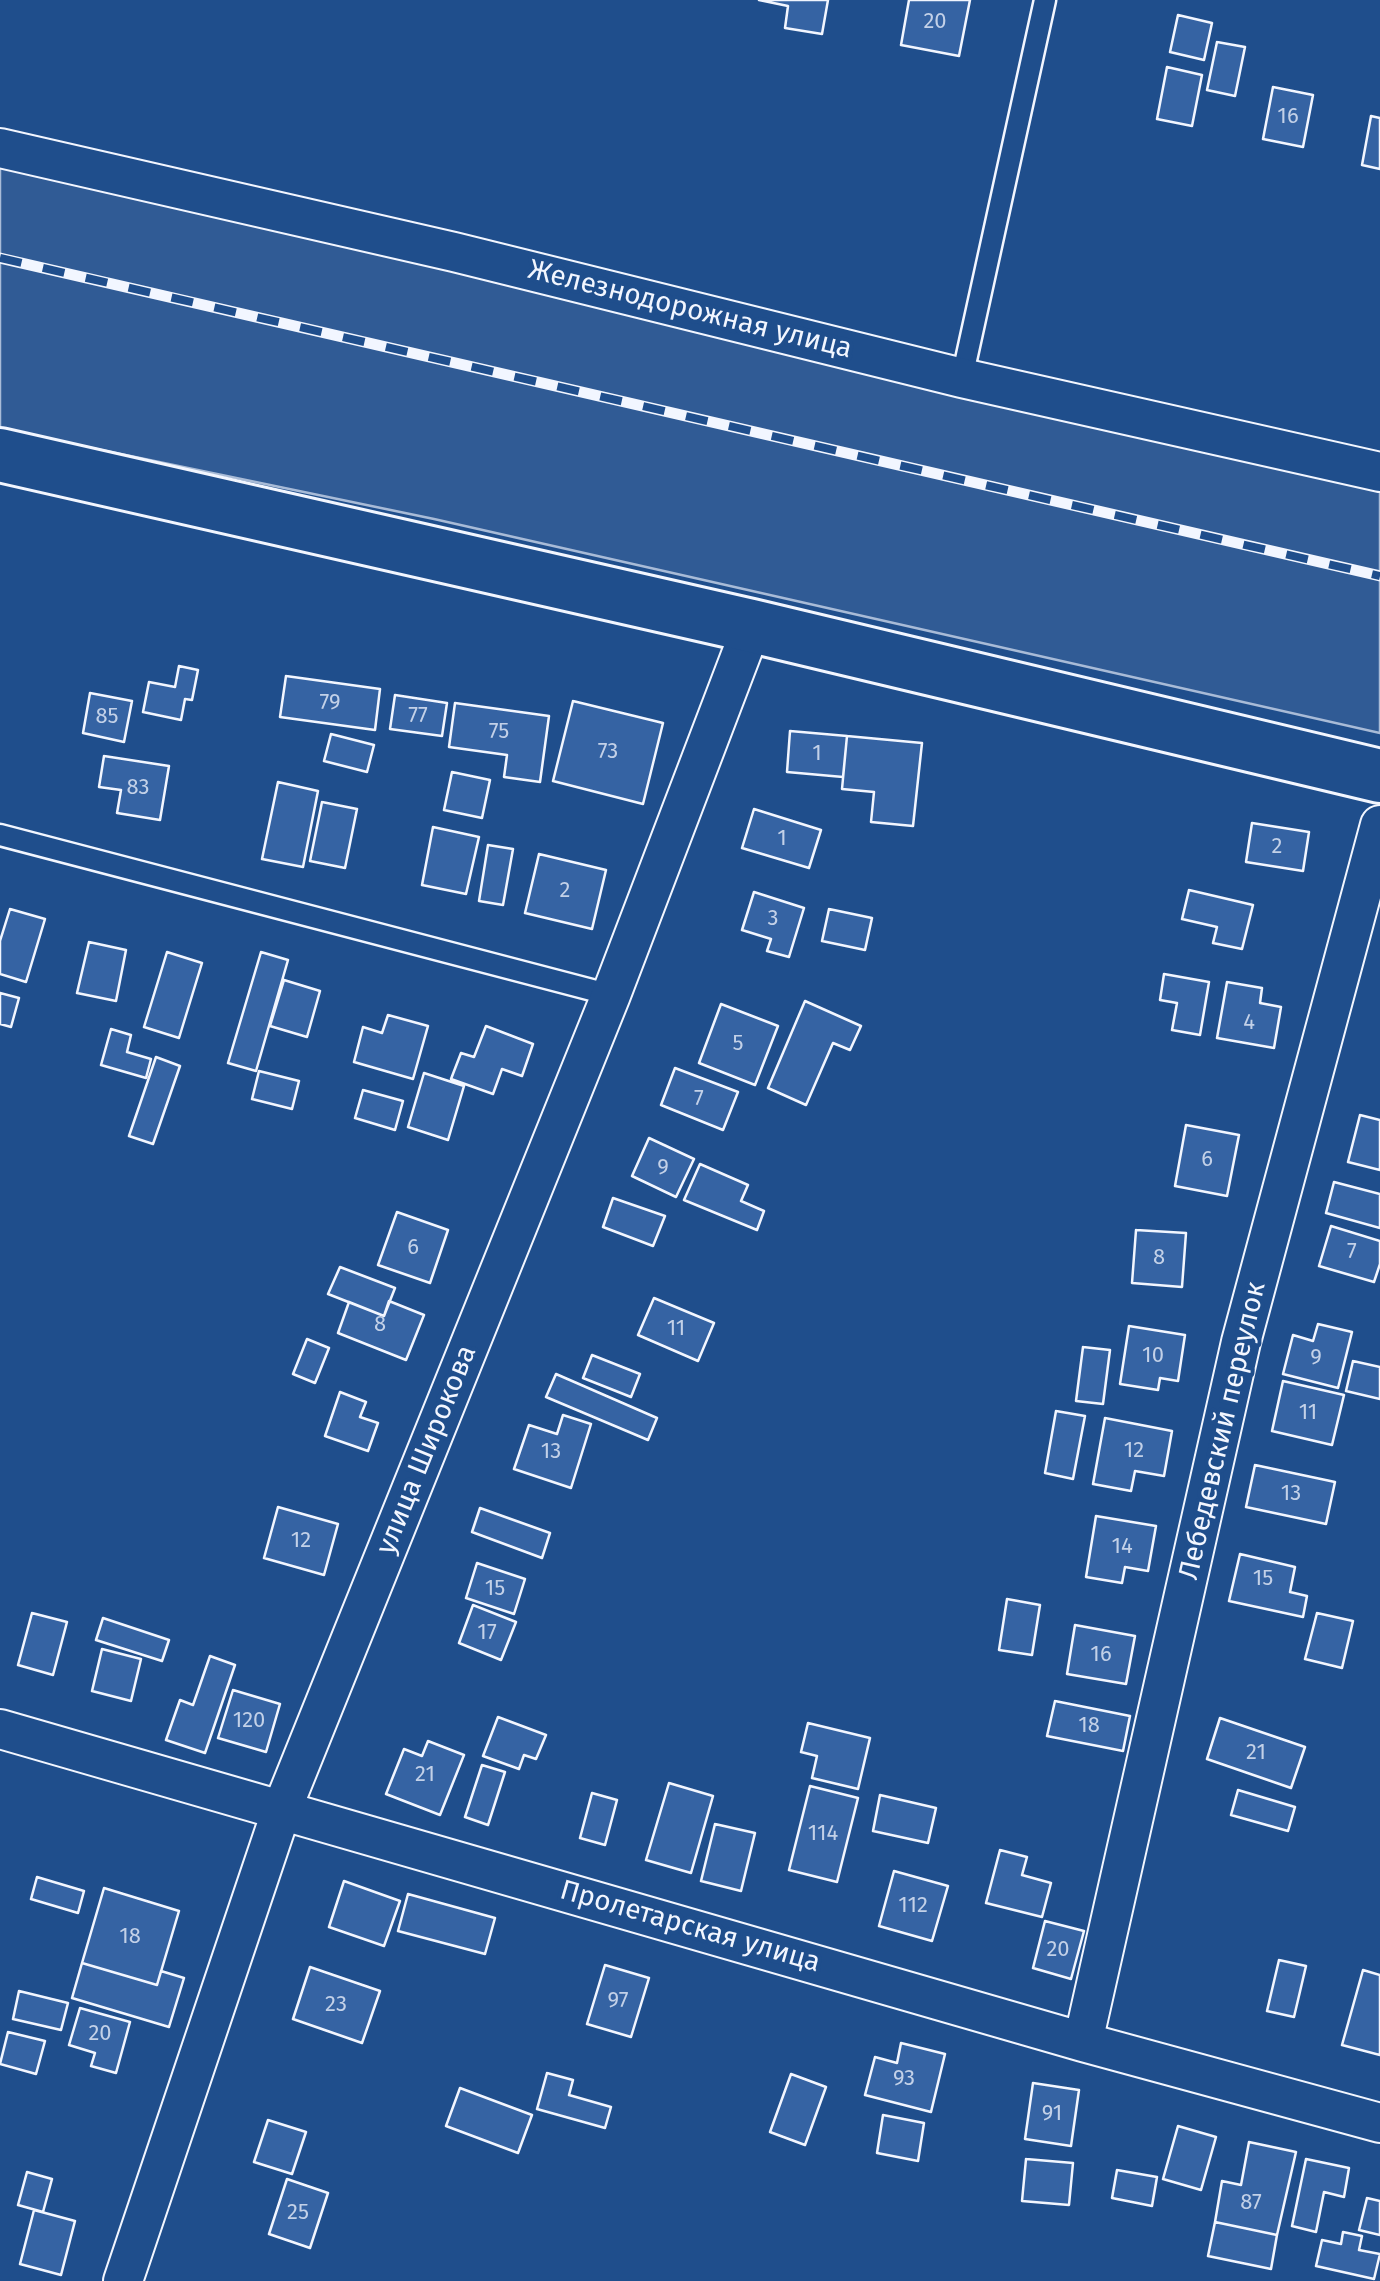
<!DOCTYPE html>
<meta charset="utf-8">
<style>
body{margin:0}
canvas{display:block;background:#1f4e8c}
</style>
<canvas width="1380" height="2281"></canvas>
<script>
const ctx = document.querySelector('canvas').getContext('2d');
ctx.lineJoin = 'round';
function paint(path, color) {
  ctx.fillStyle = color;
  ctx.fill(path, 'evenodd');
}
function poly(rows) {
  const path = new Path2D();
  for (const r of rows) {
    path.moveTo(r[0], r[1]);
    for (let i = 2; i < r.length; i += 2) path.lineTo(r[i], r[i + 1]);
  }
  return path;
}
function stroke(path, color, width, dash) {
  ctx.strokeStyle = color;
  ctx.lineWidth = width;
  ctx.lineCap = dash ? 'butt' : 'round';
  ctx.setLineDash(dash || []);
  ctx.stroke(path);
}
function write(font, color, halo, rows, align = 'center') {
  ctx.font = font + ' "Fira Sans",sans-serif';
  ctx.lineWidth = 8;
  ctx.setLineDash([]);
  ctx.textBaseline = 'middle';
  ctx.strokeStyle = halo;
  ctx.fillStyle = color;
  for (const [text, x, y, turn = 0] of rows) {
    ctx.save();
    ctx.translate(x, y);
    ctx.rotate((+turn || 0) * Math.PI / 180);
    ctx.textAlign = isNaN(turn) ? turn : align;
    if (halo) ctx.strokeText(text, 0, 0);
    ctx.fillText(text, 0, 0);
    ctx.restore();
  }
}
const green = poly([
 [0,148,1380,472,1380,733,434,519,0,429,0,148]
]);
const building = poly([
 [759,0,828,0,822,34,785,28,788,6,759,0],
 [909,0,970,0,959,56,901,45,909,0],
 [1178,15,1212,23,1204,60,1170,52,1178,15],
 [1217,42,1245,47,1235,96,1207,90,1217,42],
 [1167,67,1202,75,1192,126,1157,119,1167,67],
 [1273,87,1313,95,1303,147,1263,139,1273,87],
 [1371,116,1380,118,1380,169,1362,165,1371,116],
 [179,666,198,670,192,700,185,699,181,720,143,712,149,682,175,687,179,666],
 [286,676,380,689,375,730,280,717,286,676],
 [90,693,132,701,124,742,83,733,90,693],
 [395,695,447,703,442,736,390,729,395,695],
 [573,701,663,723,643,804,553,781,573,701],
 [455,703,549,716,540,782,504,777,507,755,449,747,455,703],
 [790,731,847,736,843,777,787,772,790,731],
 [331,734,374,745,367,772,324,761,331,734],
 [847,736,922,743,913,826,871,822,874,792,842,789,847,736],
 [104,756,169,766,160,820,117,813,121,790,99,787,104,756],
 [452,772,490,780,482,818,444,810,452,772],
 [278,782,318,791,303,867,262,859,278,782],
 [322,802,357,809,345,868,310,861,322,802],
 [754,809,821,830,809,868,742,848,754,809],
 [1252,823,1309,832,1303,871,1246,862,1252,823],
 [433,827,479,837,466,894,422,885,433,827],
 [488,845,513,849,503,905,479,901,488,845],
 [539,854,606,870,592,929,525,913,539,854],
 [1189,890,1253,905,1242,949,1213,943,1217,927,1182,919,1189,890],
 [754,892,804,908,789,957,767,951,771,939,742,930,754,892],
 [10,909,45,919,26,982,0,974,0,941,10,909],
 [829,909,872,918,865,950,822,941,829,909],
 [89,942,126,950,116,1001,77,993,89,942],
 [167,952,202,963,179,1038,144,1027,167,952],
 [261,952,288,960,256,1071,228,1063,261,952],
 [1164,974,1209,982,1200,1035,1172,1030,1177,1003,1160,1000,1164,974],
 [284,980,320,991,307,1037,270,1026,284,980],
 [1227,982,1262,988,1260,1003,1281,1007,1274,1048,1217,1038,1227,982],
 [0,993,19,998,11,1027,0,1024,0,993],
 [805,1001,861,1026,850,1050,833,1043,806,1105,768,1088,805,1001],
 [721,1004,778,1026,755,1085,699,1063,721,1004],
 [388,1015,428,1026,413,1079,354,1062,363,1027,382,1033,388,1015],
 [486,1026,533,1044,522,1076,502,1069,493,1094,451,1079,461,1053,474,1057,486,1026],
 [111,1029,131,1035,127,1052,151,1059,146,1078,101,1065,111,1029],
 [156,1057,180,1066,153,1144,129,1136,156,1057],
 [675,1068,738,1092,723,1130,661,1105,675,1068],
 [259,1071,299,1081,292,1109,252,1099,259,1071],
 [424,1073,464,1086,448,1140,408,1127,424,1073],
 [363,1090,403,1101,395,1130,355,1118,363,1090],
 [1360,1115,1380,1120,1380,1170,1348,1162,1360,1115],
 [1186,1125,1239,1135,1227,1196,1175,1186,1186,1125],
 [649,1138,694,1159,676,1197,632,1176,649,1138],
 [700,1164,748,1185,741,1201,764,1211,757,1230,684,1200,700,1164],
 [1334,1182,1380,1194,1380,1228,1326,1213,1334,1182],
 [613,1198,665,1216,653,1246,603,1227,613,1198],
 [397,1212,448,1230,430,1283,378,1265,397,1212],
 [1331,1226,1380,1241,1380,1264,1374,1282,1319,1266,1331,1226],
 [1136,1230,1186,1233,1182,1287,1132,1283,1136,1230],
 [340,1267,395,1288,384,1316,328,1294,340,1267],
 [654,1298,714,1323,698,1361,638,1335,654,1298],
 [389,1301,424,1315,406,1360,338,1333,349,1302,384,1316,389,1301],
 [1318,1324,1352,1332,1338,1388,1283,1374,1293,1335,1313,1341,1318,1324],
 [1129,1326,1185,1335,1178,1381,1160,1378,1158,1390,1120,1384,1129,1326],
 [307,1339,329,1348,315,1383,293,1374,307,1339],
 [1083,1347,1110,1350,1103,1404,1076,1401,1083,1347],
 [592,1355,640,1374,631,1397,583,1378,592,1355],
 [1353,1361,1380,1367,1380,1399,1346,1391,1353,1361],
 [556,1374,657,1418,648,1440,546,1397,556,1374],
 [1283,1381,1344,1395,1332,1445,1272,1431,1283,1381],
 [340,1392,366,1402,360,1417,378,1423,368,1451,325,1436,340,1392],
 [1056,1411,1085,1416,1073,1479,1045,1473,1056,1411],
 [563,1415,591,1424,571,1488,514,1469,529,1425,557,1434,563,1415],
 [1105,1418,1172,1431,1164,1476,1135,1471,1131,1491,1093,1484,1105,1418],
 [1255,1465,1335,1482,1326,1524,1246,1507,1255,1465],
 [278,1507,338,1524,324,1575,264,1558,278,1507],
 [480,1508,550,1533,542,1558,472,1532,480,1508],
 [1096,1516,1156,1526,1148,1571,1125,1567,1122,1583,1086,1577,1096,1516],
 [1240,1554,1295,1567,1290,1592,1307,1596,1303,1617,1229,1601,1240,1554],
 [477,1563,525,1579,514,1614,466,1598,477,1563],
 [1007,1599,1040,1605,1032,1655,999,1650,1007,1599],
 [473,1605,516,1622,501,1660,459,1643,473,1605],
 [32,1613,67,1622,53,1675,18,1665,32,1613],
 [1317,1613,1353,1621,1342,1668,1305,1659,1317,1613],
 [103,1618,169,1640,162,1661,96,1640,103,1618],
 [1075,1625,1135,1636,1126,1684,1067,1674,1075,1625],
 [102,1649,141,1659,131,1701,92,1691,102,1649],
 [210,1656,235,1665,205,1753,166,1740,180,1700,193,1705,210,1656],
 [233,1690,280,1704,266,1752,218,1738,233,1690],
 [1055,1701,1130,1716,1123,1751,1047,1736,1055,1701],
 [498,1717,546,1735,536,1759,524,1755,519,1769,483,1756,498,1717],
 [1220,1718,1305,1747,1291,1788,1207,1759,1220,1718],
 [808,1723,870,1738,858,1789,812,1778,817,1756,801,1752,808,1723],
 [428,1741,464,1755,440,1815,386,1794,404,1749,422,1756,428,1741],
 [482,1765,505,1772,488,1825,465,1817,482,1765],
 [669,1783,713,1796,691,1873,646,1860,669,1783],
 [810,1786,858,1798,837,1882,789,1870,810,1786],
 [1238,1790,1295,1807,1288,1831,1231,1815,1238,1790],
 [592,1793,617,1800,605,1845,580,1838,592,1793],
 [880,1795,936,1808,928,1843,873,1831,880,1795],
 [715,1824,755,1833,741,1891,701,1881,715,1824],
 [1000,1850,1027,1857,1022,1875,1051,1883,1042,1917,986,1903,1000,1850],
 [894,1871,948,1886,932,1941,879,1926,894,1871],
 [37,1877,84,1891,78,1913,31,1899,37,1877],
 [344,1881,400,1901,384,1946,329,1927,344,1881],
 [104,1888,179,1911,157,1985,82,1963,104,1888],
 [408,1894,495,1918,485,1954,398,1931,408,1894],
 [1045,1921,1084,1931,1071,1979,1033,1968,1045,1921],
 [1279,1960,1306,1966,1294,2017,1267,2011,1279,1960],
 [82,1963,157,1985,161,1971,184,1978,169,2027,72,1998,82,1963],
 [605,1965,649,1978,631,2037,587,2024,605,1965],
 [310,1967,380,1991,362,2043,293,2019,310,1967],
 [1363,1970,1380,1975,1380,2055,1342,2045,1363,1970],
 [19,1991,68,2003,61,2030,13,2019,19,1991],
 [80,2008,130,2022,116,2073,91,2066,95,2053,69,2045,80,2008],
 [8,2032,45,2041,36,2074,0,2064,8,2032],
 [901,2043,945,2054,931,2112,865,2095,875,2057,897,2063,901,2043],
 [547,2073,573,2080,569,2095,611,2107,605,2128,537,2109,547,2073],
 [791,2074,826,2087,805,2145,770,2132,791,2074],
 [1033,2083,1079,2090,1071,2146,1025,2139,1033,2083],
 [460,2088,532,2115,518,2153,446,2126,460,2088],
 [883,2115,924,2123,918,2161,877,2153,883,2115],
 [268,2120,306,2132,292,2174,254,2162,268,2120],
 [1178,2126,1216,2137,1201,2190,1163,2179,1178,2126],
 [1249,2142,1296,2152,1277,2235,1215,2222,1222,2181,1241,2185,1249,2142],
 [1026,2159,1073,2163,1069,2205,1022,2201,1026,2159],
 [1306,2159,1349,2168,1344,2197,1324,2192,1316,2232,1292,2226,1306,2159],
 [1117,2170,1157,2177,1152,2206,1112,2198,1117,2170],
 [27,2172,52,2179,43,2212,18,2205,27,2172],
 [287,2179,328,2193,310,2248,269,2234,287,2179],
 [1367,2198,1380,2201,1380,2235,1359,2230,1367,2198],
 [34,2210,75,2221,61,2275,20,2264,34,2210],
 [1215,2222,1277,2235,1271,2269,1208,2256,1215,2222],
 [1343,2232,1362,2236,1359,2250,1380,2254,1374,2279,1316,2266,1322,2240,1341,2244,1343,2232]
]);
const lane = poly([
 [962,378,1045,0],
 [0,835,611,995]
]);
const street = poly([
 [0,148,454,252,962,378,1380,472],
 [0,1729,1083,2042,1380,2123],
 [1083,2042,1241,1342,1380,825],
 [123,2281,282,1809,611,995,752,626]
]);
const secondary = poly([
 [0,455,752,626,1380,776]
]);
const rail = poly([
 [0,258,1380,576]
]);
const numberNames = [
 ["20",935,22],
 ["16",1288,117],
 ["79",330,703],
 ["77",418,716],
 ["85",107,717],
 ["75",499,732],
 ["73",608,752],
 ["1",817,754],
 ["83",138,788],
 ["1",782,839],
 ["2",1277,847],
 ["2",565,891],
 ["3",773,919],
 ["4",1249,1023],
 ["5",738,1044],
 ["7",699,1099],
 ["6",1207,1160],
 ["9",663,1168],
 ["6",413,1248],
 ["7",1352,1252],
 ["8",1159,1258],
 ["8",380,1325],
 ["11",676,1329],
 ["10",1153,1356],
 ["9",1316,1358],
 ["11",1308,1413],
 ["12",1134,1451],
 ["13",551,1452],
 ["13",1291,1494],
 ["12",301,1541],
 ["14",1122,1547],
 ["15",1263,1579],
 ["15",495,1589],
 ["17",487,1633],
 ["16",1101,1655],
 ["120",249,1721],
 ["18",1089,1726],
 ["21",1256,1753],
 ["21",425,1775],
 ["114",823,1834],
 ["112",913,1906],
 ["18",130,1937],
 ["20",1058,1950],
 ["97",618,2001],
 ["23",336,2005],
 ["20",100,2034],
 ["93",904,2079],
 ["91",1052,2114],
 ["87",1251,2203],
 ["25",298,2213]
];
const streetNames = [
 ["Железнодорожная улица",690,310,14],
 ["Лебедевский переулок",1223,1431,-77],
 ["улица Широкова",427,1450,-68],
 ["Пролетарская улица",690,1927,16]
];
paint(green, '#305b95');
stroke(green, '#a8bbd7', 2.5);
paint(building, '#3563a3');
stroke(building, '#f2f6ff', 2.5);
stroke(lane, '#f2f6ff', 25);
stroke(street, '#f2f6ff', 42);
stroke(secondary, '#f2f6ff', 58);
stroke(lane, '#1f4e8c', 20);
stroke(street, '#1f4e8c', 38);
stroke(secondary, '#1f4e8c', 52);
stroke(rail, '#f2f6ff', 11);
stroke(rail, '#1f4e8c', 8, [22]);
write('22px', '#c3d1e8', null, numberNames);
write('28px', '#f2f6ff', '#1f4e8c', streetNames);
</script>
